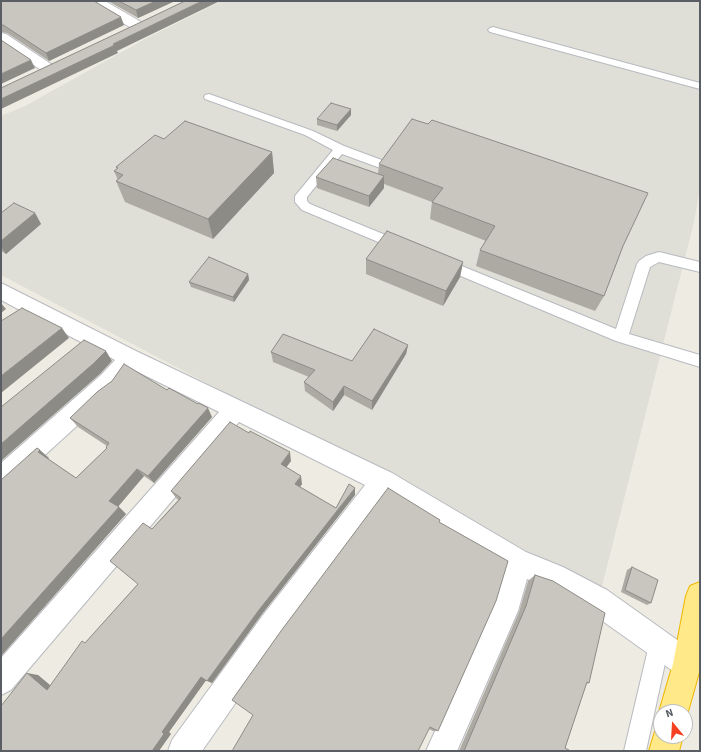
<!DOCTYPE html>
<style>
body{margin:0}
#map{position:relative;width:701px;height:752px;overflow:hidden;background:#eeece2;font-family:"Source Sans 3",sans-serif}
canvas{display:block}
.frame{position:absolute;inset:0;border:2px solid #5a5e64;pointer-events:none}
.north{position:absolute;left:653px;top:704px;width:40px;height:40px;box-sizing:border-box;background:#fff;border:1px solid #bdbfc1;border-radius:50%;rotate:342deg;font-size:11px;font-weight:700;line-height:16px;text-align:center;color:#5a5e64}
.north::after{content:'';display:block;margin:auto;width:14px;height:18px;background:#f54022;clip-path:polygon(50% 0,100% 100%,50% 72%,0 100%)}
</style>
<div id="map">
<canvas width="701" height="752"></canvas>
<div class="frame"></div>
<div class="north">N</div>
</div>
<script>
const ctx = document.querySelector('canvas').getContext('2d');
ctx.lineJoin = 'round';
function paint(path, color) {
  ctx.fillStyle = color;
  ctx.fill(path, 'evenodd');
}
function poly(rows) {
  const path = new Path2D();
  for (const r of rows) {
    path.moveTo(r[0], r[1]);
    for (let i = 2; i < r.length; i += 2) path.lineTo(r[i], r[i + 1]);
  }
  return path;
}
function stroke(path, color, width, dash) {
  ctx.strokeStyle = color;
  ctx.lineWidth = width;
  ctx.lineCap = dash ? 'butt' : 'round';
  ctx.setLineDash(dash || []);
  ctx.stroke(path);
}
const industrial = poly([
 [222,1,700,1,700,188,694,222,601,590,1,275,1,116,25,106,147,38]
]);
const lane = poly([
 [493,27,700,83,700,89,490,32,488,30,490,28,493,27],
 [209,94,313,131,344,146,387,162,389,165,387,168,383,169,342,154,307,197,307,201,310,204,405,243,406,246,405,249,400,251,395,249,302,210,295,202,295,196,333,150,305,135,205,99,204,97,205,95,209,94],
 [659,252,700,262,700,272,659,262,650,267,629,334,700,355,700,367,616,341,437,266,435,263,437,260,442,258,447,260,616,329,637,264,639,261,646,256,659,252],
 [659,635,666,638,669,645,646,751,624,751,649,645,652,638,659,635]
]);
const street = poly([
 [89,1,105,1,143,23,145,26,143,29,138,30,133,29,91,4,89,1],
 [1,33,6,34,54,66,56,69,54,72,49,73,44,72,1,43,1,33],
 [1,283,136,351,392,473,526,552,563,567,607,590,697,654,700,661,700,667,697,674,687,678,677,674,587,610,546,586,527,579,518,611,457,751,426,751,491,608,503,568,386,497,283,635,202,751,168,751,172,740,263,615,365,485,239,422,11,690,1,695,1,658,219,412,132,369,117,389,103,400,80,423,10,487,1,491,1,463,101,375,115,360,1,300,1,283]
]);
const highway = poly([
 [700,582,700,669,685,722,685,712,661,712,661,717,659,712,673,664,686,596,690,586,700,582],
 [661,724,661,736,683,736,679,751,649,751,657,725,661,724]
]);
const wall = poly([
 [1,1,124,25,49,61,7,33,1,32],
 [108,1,175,1,138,18],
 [351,115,337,131,317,125,317,119],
 [164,139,272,152,274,173,213,239,125,202,116,181,118,180,114,171,117,169,116,167],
 [379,164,623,246,604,296,595,311,476,266,480,250,486,241,430,219,432,202,384,184,384,188,369,207,317,188,316,177,378,174],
 [1,213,35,213,41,224,6,254,1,251],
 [366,259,463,262,460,277,443,306,366,274],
 [248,274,249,280,234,302,191,287,189,282],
 [408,345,406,354,372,410,344,395,333,411,305,391,304,382,309,377,273,362,271,352,352,361],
 [212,417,154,483,144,476,118,506,126,514,1,656,1,480,49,458,48,459,76,478,107,448,106,447,107,446,78,427,70,418],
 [291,461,286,467,302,484,300,487,336,508,355,495,262,614,212,683,206,680,169,732,171,734,1,751,38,675,51,686,85,643,138,584,152,529,178,500,176,498,171,491],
 [439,522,438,731,433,731,429,729,253,715],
 [632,567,651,603,647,605,621,592,627,570],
 [535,575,589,683,586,684,565,748,569,751,459,751,519,612,528,581]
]);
const shadedWall = poly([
 [156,1,175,1,138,18,136,10],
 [202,1,220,1,117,51,118,53,1,109,1,99,113,44],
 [121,17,124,25,49,61,46,53],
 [31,60,35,68,1,84,1,74],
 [351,109,351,115,337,131,337,125],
 [272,152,274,173,213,239,208,219],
 [384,176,384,188,369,207,369,196],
 [35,213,41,224,6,254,1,247,1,241],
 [463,262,460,277,443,306,446,291],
 [248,274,249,280,234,302,233,297],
 [1,303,6,309,1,313],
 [62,328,69,338,1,393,1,376],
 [408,345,406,354,372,410,372,401],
 [106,351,112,361,100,374,1,461,1,444],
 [344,386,344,395,333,411,333,402],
 [208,408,212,417,154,483,148,476],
 [40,450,49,458,47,460,38,452],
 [290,452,291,461,283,472,281,464],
 [137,469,144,476,117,508,109,501],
 [301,476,302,484,297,491,295,484],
 [355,488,355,495,262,614,212,683,207,681,259,610],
 [119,507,126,514,1,656,1,639],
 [27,673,38,675,58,692,47,690],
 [201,677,207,679,169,732,171,734,159,751,152,751,162,732]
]);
const building = poly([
 [1,1,94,1,121,17,46,53,3,25,1,25,1,1],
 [119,1,156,1,136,10,119,1],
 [185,1,202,1,113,44,115,45,1,99,1,88,141,22,185,1],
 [1,40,31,60,1,74,1,40],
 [331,103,351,109,337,125,317,119,331,103],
 [412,119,428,124,432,120,648,193,623,246,604,296,480,250,495,226,432,202,443,188,379,164,412,119],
 [185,121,272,152,208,219,116,181,123,175,114,171,118,168,116,167,155,135,164,139,185,121],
 [333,158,384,176,369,196,316,177,333,158],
 [14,203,35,213,1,241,1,213,14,203],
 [387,231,463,262,446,291,366,259,387,231],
 [209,257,248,274,233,297,189,282,209,257],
 [22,308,62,328,1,376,1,321,22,308],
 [374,329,408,345,372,401,344,386,333,402,304,382,315,370,271,352,283,334,352,361,374,329],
 [84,340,106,351,93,364,1,444,1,407,84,340],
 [124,364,167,390,169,388,198,404,199,403,208,408,148,476,137,469,109,501,119,507,1,639,1,480,37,448,40,450,38,452,76,478,107,448,106,447,109,443,70,418,97,392,112,381,124,364],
 [230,422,249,433,250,431,290,452,281,464,301,476,295,484,336,508,349,484,355,488,259,610,207,681,201,677,162,732,164,734,152,751,1,751,1,706,27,673,47,690,82,641,85,643,138,584,110,561,143,523,152,529,181,498,171,491,230,422],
 [388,488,440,520,439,522,508,561,496,601,438,731,430,727,418,751,232,751,253,715,232,700,281,631,388,488],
 [632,567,658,580,651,603,625,590,632,567],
 [535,575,553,581,605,613,589,683,587,682,565,748,569,750,569,751,464,751,526,606,535,575]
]);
paint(industrial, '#dfded7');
stroke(lane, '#b7babf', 2);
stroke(street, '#b7babf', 2);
stroke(highway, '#f0b500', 2);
paint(lane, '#fff');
paint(street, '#fff');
paint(highway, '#ffe988');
paint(wall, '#adaaa4');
paint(shadedWall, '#8d8b86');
paint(building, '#c9c6bf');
stroke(building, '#8d8b86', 1);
</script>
